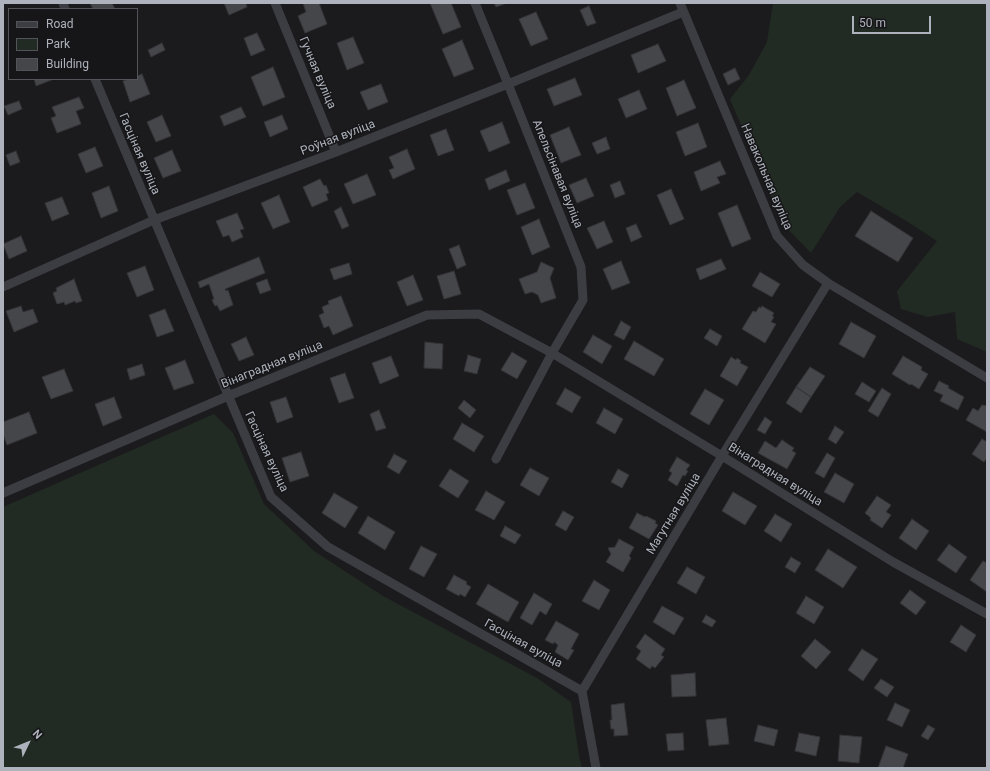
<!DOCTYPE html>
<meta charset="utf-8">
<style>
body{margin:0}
#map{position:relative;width:990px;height:771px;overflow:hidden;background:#1b1b1d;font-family:Roboto,sans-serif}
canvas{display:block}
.frame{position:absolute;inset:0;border:4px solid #adb2bc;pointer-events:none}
.legend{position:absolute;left:8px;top:8px;width:130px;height:72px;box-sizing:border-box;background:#161618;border:1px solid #52545a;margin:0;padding:5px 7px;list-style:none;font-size:12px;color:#adb2bc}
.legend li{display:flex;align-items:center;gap:8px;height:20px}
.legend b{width:20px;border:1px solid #52545a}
.north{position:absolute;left:8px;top:723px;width:40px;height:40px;-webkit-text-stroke:3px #161618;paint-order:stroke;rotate:47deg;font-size:11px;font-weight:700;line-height:16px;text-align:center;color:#adb2bc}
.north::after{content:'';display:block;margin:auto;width:14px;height:18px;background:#adb2bc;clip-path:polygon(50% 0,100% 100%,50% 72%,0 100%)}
.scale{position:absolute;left:852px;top:16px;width:79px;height:18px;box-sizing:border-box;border:2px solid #adb2bc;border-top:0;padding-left:5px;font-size:12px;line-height:14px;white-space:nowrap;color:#adb2bc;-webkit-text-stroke:3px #161618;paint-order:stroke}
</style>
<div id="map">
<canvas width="990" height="771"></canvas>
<div class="frame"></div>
<ul class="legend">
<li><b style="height:5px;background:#3c3d42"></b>Road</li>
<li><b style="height:11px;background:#222b23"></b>Park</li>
<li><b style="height:11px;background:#45464a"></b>Building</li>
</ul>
<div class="north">N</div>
<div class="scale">50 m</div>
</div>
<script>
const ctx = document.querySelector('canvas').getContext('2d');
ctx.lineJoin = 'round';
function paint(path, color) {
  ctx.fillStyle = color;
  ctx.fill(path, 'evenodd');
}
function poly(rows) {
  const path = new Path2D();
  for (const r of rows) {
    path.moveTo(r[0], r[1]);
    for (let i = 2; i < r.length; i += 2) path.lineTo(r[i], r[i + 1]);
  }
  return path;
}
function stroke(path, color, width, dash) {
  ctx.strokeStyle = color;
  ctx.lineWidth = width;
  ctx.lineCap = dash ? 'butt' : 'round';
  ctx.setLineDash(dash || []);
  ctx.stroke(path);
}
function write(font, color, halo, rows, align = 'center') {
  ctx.font = font + ' Roboto,sans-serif';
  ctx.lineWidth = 3;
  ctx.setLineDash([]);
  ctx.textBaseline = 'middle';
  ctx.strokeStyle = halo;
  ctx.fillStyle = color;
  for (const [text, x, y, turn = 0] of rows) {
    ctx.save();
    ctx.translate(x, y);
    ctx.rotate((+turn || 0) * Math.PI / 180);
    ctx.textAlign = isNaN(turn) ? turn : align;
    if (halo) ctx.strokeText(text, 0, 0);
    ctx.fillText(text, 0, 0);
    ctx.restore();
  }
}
const green = poly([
 [773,3,987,3,987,352,957,339,955,312,928,317,901,309,897,291,937,241,908,222,857,192,840,207,811,253,783,224,730,99,749,75,767,42],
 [214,414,233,433,264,504,314,551,383,596,537,678,571,702,579,756,582,768,3,768,3,507]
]);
const building = poly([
 [90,3,112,3,115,9,93,9,90,3],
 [224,3,246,3,247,7,229,15,224,3],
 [303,3,319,3,327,24,305,33,298,16,306,12,303,3],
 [430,3,451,3,461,27,443,34,430,3],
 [494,3,507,3,496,7,494,3],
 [589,6,596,23,587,26,580,10,589,6],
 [536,12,548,39,531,46,519,19,536,12],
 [257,33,265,50,251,56,244,38,257,33],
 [353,37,364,63,347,70,337,43,353,37],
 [462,40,474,69,454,77,442,49,462,40],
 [162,43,165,50,151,57,148,50,162,43],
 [658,44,666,61,638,73,631,55,658,44],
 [273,67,285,97,263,106,251,77,273,67],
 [735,68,740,79,728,85,723,74,735,68],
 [142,74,150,94,130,102,123,81,129,79,137,79,137,76,142,74],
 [575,78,582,95,554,106,547,89,575,78],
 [34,79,54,79,36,86,34,79],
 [684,80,696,108,677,116,666,88,684,80],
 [381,84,388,102,368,110,360,92,381,84],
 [639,90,647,109,626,118,618,99,639,90],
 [79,97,84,108,76,111,81,124,57,133,51,118,56,116,52,107,79,97],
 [19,101,22,109,8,115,4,106,19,101],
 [241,107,246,117,224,126,220,116,241,107],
 [162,115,171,136,156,142,147,122,162,115],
 [282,115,288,129,270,137,264,122,282,115],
 [502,122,510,143,489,152,480,131,502,122],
 [698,123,707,147,685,156,676,132,698,123],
 [569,127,581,155,561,163,550,135,569,127],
 [446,129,454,150,438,156,430,135,446,129],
 [606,137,610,149,597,154,592,143,606,137],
 [95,147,103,166,86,173,78,154,95,147],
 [407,149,415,169,393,179,389,170,394,168,389,157,407,149],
 [172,150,181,171,163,178,154,158,172,150],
 [16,151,20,162,10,166,6,155,16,151],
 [720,161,726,174,717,177,720,183,701,191,694,172,720,161],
 [506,170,510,181,489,190,485,179,506,170],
 [367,174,376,195,353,204,344,184,367,174],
 [586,178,594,196,577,203,569,185,586,178],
 [320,179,324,186,326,185,329,193,326,194,328,200,312,207,303,187,320,179],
 [620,181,625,194,615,198,610,185,620,181],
 [525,183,535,208,517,215,507,190,525,183],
 [109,186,118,211,101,218,92,193,109,186],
 [671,189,684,219,670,225,657,195,671,189],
 [279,195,290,222,273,229,261,203,279,195],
 [62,197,69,214,52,221,45,203,62,197],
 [737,205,751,239,732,247,718,213,737,205],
 [341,207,349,226,342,229,334,211,341,207],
 [871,211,913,238,898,262,855,236,871,211],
 [237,213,244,229,240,230,243,237,232,242,229,235,223,237,216,221,237,213],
 [539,219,550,247,532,255,521,227,539,219],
 [604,221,613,242,597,249,587,228,604,221],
 [636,224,642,237,631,242,626,228,636,224],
 [21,236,27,251,9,259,3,244,21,236],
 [459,245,466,265,457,269,449,249,459,245],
 [259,257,265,273,225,289,226,291,228,290,233,305,220,311,217,305,215,306,212,300,214,299,209,284,200,288,198,282,259,257],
 [721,259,726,269,700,280,696,269,721,259],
 [621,261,630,283,612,290,603,269,621,261],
 [541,262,554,268,550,278,556,298,541,303,538,295,532,292,525,294,519,279,537,272,541,262],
 [349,263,352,274,334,280,330,269,349,263],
 [145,266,154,290,137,297,127,273,145,266],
 [454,271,461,294,444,299,437,276,454,271],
 [760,272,780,284,772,297,752,286,760,272],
 [413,275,423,300,407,306,397,282,413,275],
 [74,279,82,301,76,303,75,301,65,305,64,302,57,304,53,293,57,291,56,288,74,279],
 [267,279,271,290,260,294,256,283,267,279],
 [341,296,353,326,333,335,329,326,324,328,319,315,324,313,322,307,329,304,328,301,341,296],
 [21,306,23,312,33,309,38,322,14,332,6,311,21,306],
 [762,306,774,313,772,316,774,317,771,322,776,324,765,343,742,329,753,311,756,312,759,307,761,308,762,306],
 [165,309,174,331,157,337,149,315,165,309],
 [621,321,631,327,624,340,614,335,621,321],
 [851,322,876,336,864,358,839,344,851,322],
 [710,329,722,336,717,346,704,338,710,329],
 [593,335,612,346,602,364,583,352,593,335],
 [246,337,254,355,239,361,231,344,246,337],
 [634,341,664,359,654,376,624,359,634,341],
 [425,342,443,344,442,369,424,368,425,342],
 [512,352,527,361,517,379,501,370,512,352],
 [468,355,481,359,477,374,464,371,468,355],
 [391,356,399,376,380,384,372,363,391,356],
 [903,356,922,367,921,370,928,374,919,389,911,384,910,385,892,374,903,356],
 [731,357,736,360,737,358,741,361,740,363,748,367,737,386,720,376,731,357],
 [185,360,194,383,174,390,165,368,185,360],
 [142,364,145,375,130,380,127,369,142,364],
 [810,367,825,376,811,397,796,387,810,367],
 [64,369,73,391,51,399,42,377,64,369],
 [345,373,354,398,339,403,330,378,345,373],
 [939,381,949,386,948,388,964,397,958,410,940,401,943,395,934,391,939,381],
 [862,382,876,391,869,402,855,394,862,382],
 [796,387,811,397,801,413,786,403,796,387],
 [565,388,581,397,572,413,556,404,565,388],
 [882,388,891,394,878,417,868,411,882,388],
 [705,389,724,400,709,425,690,414,705,389],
 [114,397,122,418,103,426,95,404,114,397],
 [286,397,293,417,277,423,270,402,286,397],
 [464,400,476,410,470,418,458,408,464,400],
 [982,405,987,406,987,432,966,420,973,408,978,411,982,405],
 [604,408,623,419,615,434,596,423,604,408],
 [379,410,386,428,376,431,370,414,379,410],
 [29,412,37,433,7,445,3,434,3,422,29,412],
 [765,417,772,422,765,434,757,430,765,417],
 [462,423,484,436,474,452,453,439,462,423],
 [835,426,844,432,836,444,828,439,835,426],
 [982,439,987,442,987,458,984,462,972,454,982,439],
 [782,440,794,448,792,451,796,453,787,469,758,453,765,441,776,448,782,440],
 [301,452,309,476,290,482,282,458,301,452],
 [827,453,835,458,824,478,815,473,827,453],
 [394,454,407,461,399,474,387,467,394,454],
 [677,457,690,465,686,470,688,471,685,476,683,475,677,486,668,480,672,473,669,471,677,457],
 [530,468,549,478,539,496,520,485,530,468],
 [450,469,469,481,458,498,439,486,450,469],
 [618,469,629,475,622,488,611,482,618,469],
 [835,473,854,484,844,503,824,492,835,473],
 [486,491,505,502,494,520,475,510,486,491],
 [733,492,757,506,745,525,722,511,733,492],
 [334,493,358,507,345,528,322,513,334,493],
 [877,496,891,505,886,512,891,515,882,528,870,520,871,518,865,513,877,496],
 [563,511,574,517,566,531,555,525,563,511],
 [637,513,645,517,646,516,656,521,655,523,658,525,649,539,629,528,637,513],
 [775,514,792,524,781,542,764,531,775,514],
 [368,516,395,532,385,550,358,533,368,516],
 [912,519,929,531,916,550,899,538,912,519],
 [505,526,521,535,515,544,500,536,505,526],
 [619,539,634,547,629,556,631,558,623,572,606,562,611,554,608,548,615,547,619,539],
 [949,544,967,557,956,573,937,560,949,544],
 [421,546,437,554,424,577,409,569,421,546],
 [828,549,857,567,843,588,815,570,828,549],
 [791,557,801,563,795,573,785,567,791,557],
 [983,561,987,563,987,592,970,580,983,561],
 [687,567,705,577,696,594,677,583,687,567],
 [454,575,467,582,466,584,471,587,465,597,460,594,459,596,446,589,454,575],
 [594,580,610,590,599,610,582,601,594,580],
 [488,584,519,602,508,622,476,604,488,584],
 [910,590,926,602,916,615,900,603,910,590],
 [534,593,552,604,546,615,540,611,532,625,520,618,534,593],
 [806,596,824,607,814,624,796,613,806,596],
 [662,606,684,618,674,635,653,622,662,606],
 [706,615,716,621,712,627,702,622,706,615],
 [556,621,579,634,571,649,574,650,568,660,555,652,558,645,554,642,553,644,545,640,556,621],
 [961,625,976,635,966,652,950,642,961,625],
 [645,634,665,649,661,655,664,657,655,668,652,666,650,669,636,659,641,651,636,647,645,634],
 [815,639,831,652,816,669,801,656,815,639],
 [862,649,878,659,863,681,848,670,862,649],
 [695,673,696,696,672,697,671,675,695,673],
 [881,679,894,687,887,697,874,688,881,679],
 [624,703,628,735,614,736,614,729,611,729,610,720,612,720,611,705,624,703],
 [895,703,910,710,902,727,887,720,895,703],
 [726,718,729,744,709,746,706,720,726,718],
 [758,725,778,730,774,746,754,741,758,725],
 [928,725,935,729,928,740,921,736,928,725],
 [683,733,684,750,668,751,666,734,683,733],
 [799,733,820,737,816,756,795,751,799,733],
 [840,735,862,737,859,763,838,761,840,735],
 [886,746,908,754,903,768,878,768,886,746]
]);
const street = poly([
 [63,3,65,9],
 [275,3,336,152],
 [475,3,508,84,581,267,583,300,552,353,496,459],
 [680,3,777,236,803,265,828,283,987,378],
 [95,79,271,497,328,547,582,691],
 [3,287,154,220,336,152,508,84,683,12],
 [3,493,228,396,427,315,479,314,552,353,722,456,893,562,987,614],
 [596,768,582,691,722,456,828,283]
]);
const streetNames = [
 ["Гучная вуліца",317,73,67],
 ["Роўная вуліца",338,138,-21],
 ["Гасціная вуліца",139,154,67],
 ["Апельсінавая вуліца",557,174,68],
 ["Навакольная вуліца",766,177,67],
 ["Вінаградная вуліца",272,365,-22],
 ["Гасціная вуліца",266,452,65],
 ["Вінаградная вуліца",775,475,32],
 ["Магутная вуліца",674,514,-59],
 ["Гасціная вуліца",523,644,29]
];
paint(green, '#222b23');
paint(building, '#45464a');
stroke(building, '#353539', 1);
stroke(street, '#3c3d42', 9);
write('12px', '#adb2bc', '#161618', streetNames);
</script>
